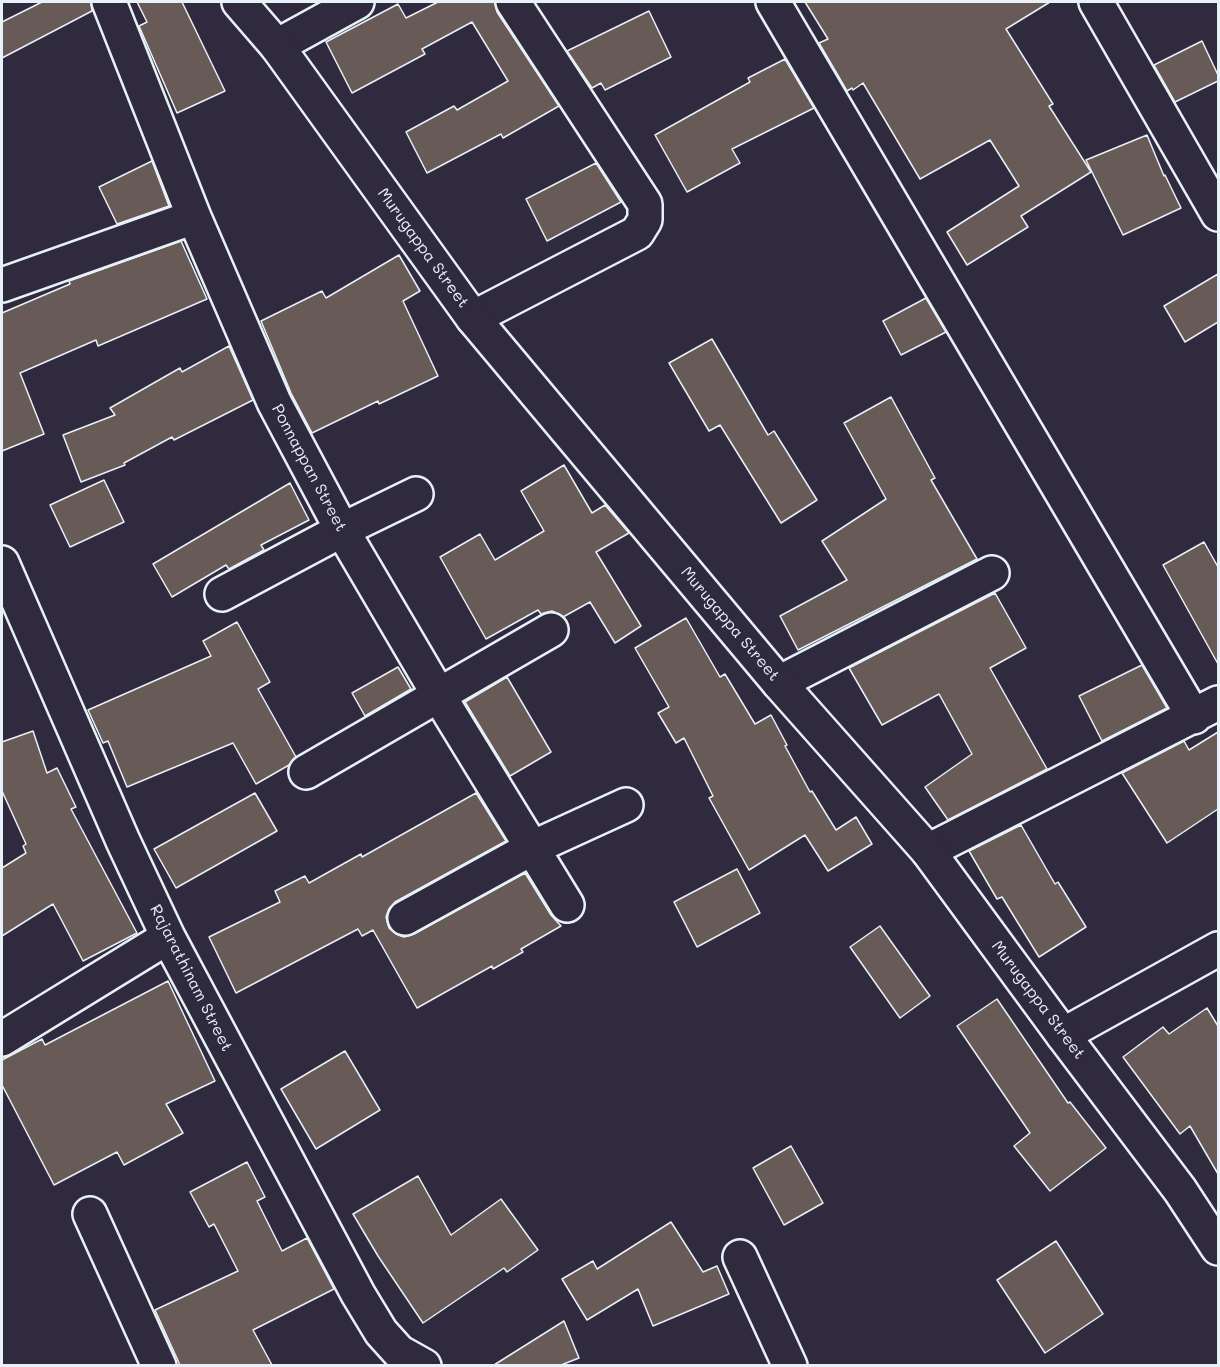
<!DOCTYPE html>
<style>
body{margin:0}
#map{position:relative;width:1220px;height:1367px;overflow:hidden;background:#2f2a3d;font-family:Mali,sans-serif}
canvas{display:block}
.frame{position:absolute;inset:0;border:3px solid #e8f1f8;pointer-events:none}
</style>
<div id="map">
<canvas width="1220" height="1367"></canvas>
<div class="frame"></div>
</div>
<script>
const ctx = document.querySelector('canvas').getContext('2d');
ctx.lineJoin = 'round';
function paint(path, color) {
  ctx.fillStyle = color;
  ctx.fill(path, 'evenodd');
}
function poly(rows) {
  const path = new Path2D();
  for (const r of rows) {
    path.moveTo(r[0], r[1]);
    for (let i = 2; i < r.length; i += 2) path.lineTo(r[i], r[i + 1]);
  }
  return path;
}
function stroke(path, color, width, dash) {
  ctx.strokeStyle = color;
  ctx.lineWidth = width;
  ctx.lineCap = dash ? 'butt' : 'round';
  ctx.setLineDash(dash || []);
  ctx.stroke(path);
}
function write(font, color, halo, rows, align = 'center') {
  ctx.font = font + ' Mali,sans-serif';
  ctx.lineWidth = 5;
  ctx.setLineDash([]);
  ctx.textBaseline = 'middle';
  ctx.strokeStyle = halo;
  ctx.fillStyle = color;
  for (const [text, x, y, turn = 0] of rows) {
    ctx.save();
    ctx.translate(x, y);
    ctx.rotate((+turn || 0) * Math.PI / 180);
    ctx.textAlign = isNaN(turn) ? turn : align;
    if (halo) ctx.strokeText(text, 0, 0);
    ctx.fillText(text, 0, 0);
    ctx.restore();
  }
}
const building = poly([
 [42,2,91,2,92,11,2,58,2,22,42,2],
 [137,2,182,2,225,91,177,113,139,26,147,22,137,2],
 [438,2,495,2,497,12,559,106,503,138,501,134,427,173,406,132,454,106,457,110,508,81,472,22,422,49,425,54,352,93,326,42,398,4,406,18,438,2],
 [805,2,1050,2,1006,29,1053,104,1049,106,1091,172,1021,216,1028,227,967,265,947,232,1019,186,990,140,920,179,863,83,853,90,852,88,847,91,819,43,828,39,805,2],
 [649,11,671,57,605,90,601,83,592,88,567,51,649,11],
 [1202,41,1218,75,1218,81,1175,102,1154,65,1202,41],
 [785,59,814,108,732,149,740,163,687,192,655,135,750,82,748,78,785,59],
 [1147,135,1164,176,1165,175,1181,208,1123,235,1086,160,1147,135],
 [152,161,169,206,117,224,99,187,152,161],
 [596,163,621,202,547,241,526,199,596,163],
 [181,241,207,299,98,346,96,340,20,373,44,434,2,451,2,313,70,284,69,281,181,241],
 [399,255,420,291,403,301,438,376,379,404,378,401,312,433,291,393,261,321,322,291,326,298,399,255],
 [1218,274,1218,322,1185,342,1164,306,1218,274],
 [926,298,946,332,901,355,883,321,926,298],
 [712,339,768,435,774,431,817,500,781,523,720,425,709,431,669,363,712,339],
 [229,346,253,400,174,440,172,437,124,463,125,465,81,482,63,435,115,415,110,408,180,368,182,372,229,346],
 [891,397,935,478,931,480,977,559,798,650,780,616,847,580,822,541,886,499,844,423,891,397],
 [564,465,592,513,605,505,629,533,596,552,641,626,615,643,590,602,563,617,552,611,541,614,538,610,486,639,440,557,480,534,495,560,544,531,521,491,564,465],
 [104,480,124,522,70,547,50,505,104,480],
 [290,483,309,520,261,545,264,550,229,569,226,565,172,597,153,564,290,483],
 [1204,542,1218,567,1218,664,1163,565,1204,542],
 [995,593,1026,648,990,668,1047,769,948,820,925,787,972,754,939,694,882,725,849,668,995,593],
 [686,618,720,677,725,674,755,724,771,715,787,745,785,746,810,792,812,791,836,830,856,817,872,844,828,871,805,835,749,870,709,798,713,796,684,738,676,743,658,713,669,707,635,648,686,618],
 [237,622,270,682,258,689,296,757,289,765,256,784,233,743,127,787,108,741,103,743,88,710,211,656,203,641,237,622],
 [1142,665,1167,708,1102,741,1079,696,1142,665],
 [398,667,411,689,365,716,352,693,398,667],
 [507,677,551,752,510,776,465,702,507,677],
 [33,731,47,773,57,768,76,807,71,809,137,933,83,961,53,904,2,936,2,868,26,853,23,846,26,844,2,791,2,742,33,731],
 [1218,732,1218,809,1167,843,1122,773,1184,741,1189,750,1218,732],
 [255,793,277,831,176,888,154,849,255,793],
 [476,793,506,841,395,902,389,909,386,917,389,928,396,934,404,937,414,934,525,873,551,915,561,926,521,949,523,952,493,969,492,966,417,1008,373,930,362,936,358,929,236,993,209,937,280,902,275,891,305,876,309,883,361,854,362,857,476,793],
 [1021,825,1055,884,1058,882,1086,927,1039,957,1002,897,997,899,969,851,1021,825],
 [737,869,760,913,697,947,674,902,737,869],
 [880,926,930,996,900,1018,850,947,880,926],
 [168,981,215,1081,166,1104,183,1133,124,1165,117,1152,54,1185,2,1085,2,1060,42,1039,45,1045,168,981],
 [997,999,1068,1103,1070,1102,1106,1148,1050,1191,1014,1146,1030,1133,957,1026,997,999],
 [1207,1008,1218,1026,1218,1174,1190,1126,1180,1134,1123,1057,1163,1027,1169,1034,1207,1008],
 [345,1051,380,1110,316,1149,281,1089,345,1051],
 [791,1146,823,1203,784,1225,753,1168,791,1146],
 [247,1162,265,1197,257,1201,282,1251,307,1238,334,1289,253,1330,272,1365,180,1365,155,1310,238,1271,214,1224,209,1227,190,1192,247,1162],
 [418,1176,451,1235,501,1199,538,1250,507,1272,504,1268,423,1323,378,1256,353,1214,418,1176],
 [671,1222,703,1272,717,1266,729,1294,653,1326,638,1289,587,1320,562,1279,593,1261,597,1269,671,1222],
 [1056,1241,1103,1314,1045,1353,997,1280,1056,1241],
 [564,1321,579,1358,561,1365,494,1365,564,1321]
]);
const street = poly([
 [109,2,194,217,274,402,342,530,450,714,567,905],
 [773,2,1194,717],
 [1096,2,1218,214],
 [277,46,357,2],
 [2,285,194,217],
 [473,318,637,233,645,220,645,204,513,2],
 [2,563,123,841,168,937,358,1294,381,1332,399,1352,424,1366],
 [222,594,342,530,416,494],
 [779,683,992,573],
 [306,772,551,630],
 [928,851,1218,703],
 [405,918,532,848,626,805],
 [1063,1035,1218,949],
 [2,1039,168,937],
 [90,1214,159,1366],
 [740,1257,790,1366]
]);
const secondary = poly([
 [239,2,277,46,473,318,779,683,928,851,1063,1035,1180,1190,1218,1248]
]);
const streetNames = [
 ["Murugappa Street",423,248,54],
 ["Ponnappan Street",309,468,62],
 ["Murugappa Street",730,624,50],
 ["Rajarathinam Street",191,978,63],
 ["Murugappa Street",1038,1000,53]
];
paint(building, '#685a57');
stroke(building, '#e8f1f8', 1.5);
stroke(street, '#e8f1f8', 38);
stroke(secondary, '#e8f1f8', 38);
stroke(street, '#2f2a3d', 33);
stroke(secondary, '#2f2a3d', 33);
write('16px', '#e8f1f8', '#2f2a3d', streetNames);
</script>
